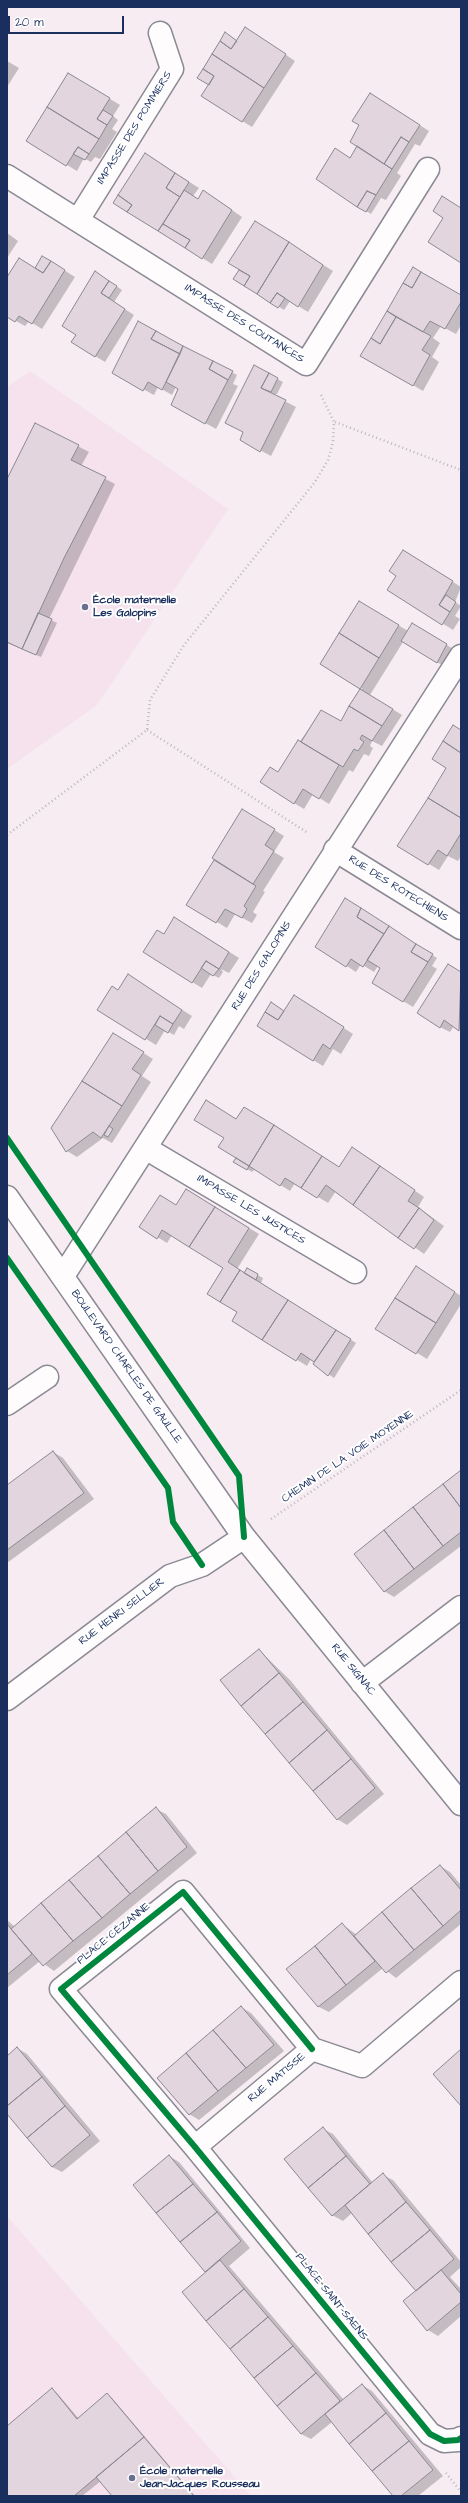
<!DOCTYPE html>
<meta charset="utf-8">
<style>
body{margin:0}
#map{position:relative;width:468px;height:2503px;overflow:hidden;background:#f6ecf1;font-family:"Architects Daughter",sans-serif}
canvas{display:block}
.frame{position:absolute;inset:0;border:8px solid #1b2f5e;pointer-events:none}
.scale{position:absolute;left:8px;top:16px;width:116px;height:18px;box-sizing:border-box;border:2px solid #1b2f5e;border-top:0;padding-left:5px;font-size:12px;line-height:14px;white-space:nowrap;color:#1b2f5e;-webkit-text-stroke:3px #fff;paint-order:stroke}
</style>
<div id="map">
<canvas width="468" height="2503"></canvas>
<div class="frame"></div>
<div class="scale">20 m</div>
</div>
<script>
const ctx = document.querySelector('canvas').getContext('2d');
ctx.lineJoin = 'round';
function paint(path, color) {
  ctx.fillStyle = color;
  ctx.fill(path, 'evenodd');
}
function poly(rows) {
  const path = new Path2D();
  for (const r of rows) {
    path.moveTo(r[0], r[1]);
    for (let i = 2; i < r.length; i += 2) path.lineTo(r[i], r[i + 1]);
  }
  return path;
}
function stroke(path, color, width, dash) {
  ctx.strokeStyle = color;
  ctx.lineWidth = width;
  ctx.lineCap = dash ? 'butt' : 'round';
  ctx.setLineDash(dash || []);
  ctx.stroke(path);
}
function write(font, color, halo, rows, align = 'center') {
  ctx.font = font + ' "Architects Daughter",sans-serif';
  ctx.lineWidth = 4;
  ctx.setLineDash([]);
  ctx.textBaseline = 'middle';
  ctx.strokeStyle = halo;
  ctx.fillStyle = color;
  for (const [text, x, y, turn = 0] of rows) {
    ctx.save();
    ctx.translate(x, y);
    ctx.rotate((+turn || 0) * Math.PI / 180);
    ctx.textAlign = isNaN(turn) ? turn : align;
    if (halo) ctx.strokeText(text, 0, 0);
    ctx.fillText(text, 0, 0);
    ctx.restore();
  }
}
const built = poly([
 [30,371,228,509,97,705,7,769,7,387],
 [7,2216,251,2496,7,2496]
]);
const shadow = poly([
 [255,34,295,61,252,127,242,121,237,42],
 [7,61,19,68,7,87],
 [69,74,120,105,113,116,118,120,112,129,117,132,100,159,95,157,91,162,84,158,77,171,27,141],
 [380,100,429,131,420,146,415,144,397,173,401,176,386,200,381,198,371,214,358,206,350,159],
 [145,154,199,188,193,196,199,200,213,197,242,217,212,264,128,212],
 [265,228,333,271,308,312,290,301,284,310,235,279,253,279],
 [7,233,18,241,7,258],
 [43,257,75,277,42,329,29,321,25,326,7,316,7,279,35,269],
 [105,278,122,290,114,302,134,315,105,362,72,342],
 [404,284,461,296,461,325,456,334,441,326,433,338,440,343,432,357,439,362,423,391,362,355],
 [184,347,237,375,233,384,238,386,216,429,173,405,180,389,176,387,172,395,158,387,154,395,113,373],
 [268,374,283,382,277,394,271,394,296,407,271,456,241,440,244,432,226,422],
 [36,424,89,452,81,466,115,484,49,619,57,623,41,657,7,643,7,482],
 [413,557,461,587,455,602,461,606,455,616,460,619,453,630,389,590],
 [359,602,408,631,412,625,457,651,447,668,403,642,370,695,402,715,382,746,372,741,370,746,373,748,369,756,364,754,353,772,349,770,329,804,313,794,304,809,294,803,278,773,321,711,341,722,362,688,321,664],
 [461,731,461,856,458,861,448,856,439,870,429,864,447,767],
 [252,816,284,836,274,852,284,858,263,891,265,892,253,912,257,915,252,923,235,914,227,928,187,904,216,860],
 [185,924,239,958,229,973,221,969,223,972,219,978,211,974,202,988,192,982,164,935],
 [394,931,437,958,432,966,437,969,413,1007,403,1001,382,968,378,966,374,972,361,964,356,972,316,946],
 [448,965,461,973,461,1030,454,1026,450,1032,440,1027],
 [138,982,192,1016,184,1029,179,1026,174,1035,165,1030,156,1045,98,1009,118,991],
 [295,996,353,1034,341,1054,333,1049,323,1066,313,1060],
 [123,1040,153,1059,142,1076,151,1082,112,1143,103,1138,77,1157,67,1151,53,1128],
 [237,1120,340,1168,353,1148,424,1197,418,1207,444,1226,424,1254,336,1191,328,1203,295,1183,290,1191,255,1169,252,1172,235,1162,237,1158],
 [197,1196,259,1234,237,1269,245,1274,248,1270,263,1278,261,1283,356,1343,334,1378,314,1364,316,1362,311,1359,307,1366,233,1320,238,1312,224,1268,172,1235,167,1243,140,1226],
 [416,1267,461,1296,461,1304,427,1359,377,1328],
 [53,1452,63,1458,94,1499,7,1563,7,1486],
 [461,1471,461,1546,394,1597,384,1591],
 [259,1650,290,1680,384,1794,347,1825,337,1819],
 [156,1809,166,1814,197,1853,54,1971,40,1961,7,1988,7,1920,15,1927],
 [440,1866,450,1872,461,1885,461,1924,396,1978,383,1968,329,2012,319,2007,288,1969,342,1924,357,1935],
 [241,2007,251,2013,284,2051,199,2120,189,2114],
 [17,2048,27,2054,100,2141,62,2172,52,2167,7,2113,7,2057],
 [323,2129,333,2134,373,2183,383,2175,393,2180,461,2262,461,2267,450,2277,461,2289,461,2316,438,2336,428,2330,417,2291,353,2212,343,2221,332,2215],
 [169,2156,179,2162,250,2248,229,2266,344,2400,362,2385,372,2391,443,2476,418,2496,394,2496,332,2422,311,2439,301,2434,206,2272,134,2185],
 [52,2390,57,2393,79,2419,107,2394,112,2398,195,2496,113,2496,101,2481,82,2496,7,2496,7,2427]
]);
const building = poly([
 [245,27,286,54,264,88,212,54,220,41,231,49,245,27],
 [225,32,237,41,231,49,220,41,225,32],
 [212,54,264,88,242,122,201,96,214,76,203,69,212,54],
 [203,69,214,76,209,85,197,78,203,69],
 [68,73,110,98,97,119,107,125,99,139,47,107,68,73],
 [370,93,420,125,409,142,401,137,384,164,350,142,359,125,352,121,370,93],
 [47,107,99,139,89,154,78,147,66,166,26,141,47,107],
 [103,110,113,116,107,125,97,119,103,110],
 [401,137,409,142,392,169,384,164,401,137],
 [357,146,392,169,376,195,367,191,357,207,316,179,335,148,350,158,357,146],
 [78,147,89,154,85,160,73,154,78,147],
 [145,153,175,173,166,188,180,197,158,231,127,212,132,205,118,195,145,153],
 [175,173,189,182,180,197,166,188,175,173],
 [184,190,198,199,203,190,232,210,202,259,185,248,190,240,163,224,184,190],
 [367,191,376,195,366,212,357,207,367,191],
 [118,195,132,205,127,212,113,203,118,195],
 [442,196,461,208,461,263,428,242,443,218,433,211,442,196],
 [255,221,289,242,257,294,244,286,250,276,228,263,255,221],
 [163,224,190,240,185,248,158,231,163,224],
 [289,242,323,265,298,307,277,293,270,303,257,294,289,242],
 [42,256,51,261,43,273,35,268,42,256],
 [19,258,43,273,51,261,65,270,32,324,19,316,15,322,7,317,7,277,19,258],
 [413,267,421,272,412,288,403,283,413,267],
 [239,270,250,276,244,286,233,279,239,270],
 [95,271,109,281,101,293,125,309,95,357,71,342,76,335,62,326,95,271],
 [421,272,461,295,461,302,445,329,430,321,423,332,387,311,403,283,412,288,421,272],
 [109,281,117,286,109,298,101,293,109,281],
 [277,293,285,298,278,308,270,303,277,293],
 [387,311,396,317,380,344,371,338,387,311],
 [396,317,431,336,422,350,430,355,413,386,360,356,371,338,380,344,396,317],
 [138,321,156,331,151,339,180,354,162,390,148,382,143,391,112,373,138,321],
 [156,331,183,346,180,354,151,339,156,331],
 [183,346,213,361,209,369,228,380,205,424,171,405,178,389,166,382,183,346],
 [213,361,233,371,228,380,209,369,213,361],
 [254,365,269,373,261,388,286,400,260,452,240,440,243,432,225,423,254,365],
 [269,373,278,378,271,392,261,388,269,373],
 [35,423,79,445,71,460,106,477,64,558,22,649,7,642,7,479,35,423],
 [403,550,453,581,439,605,450,612,442,625,387,590,396,576,389,571,403,550],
 [446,595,456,602,450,612,439,605,446,595],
 [359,601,399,625,379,658,339,633,359,601],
 [38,613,52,619,36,655,22,649,38,613],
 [412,623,447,644,437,663,401,641,412,623],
 [339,633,379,658,360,689,320,664,339,633],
 [360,689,393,709,382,726,349,706,360,689],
 [349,706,382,726,372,741,362,735,360,739,364,742,358,751,354,749,343,767,301,742,321,710,341,721,349,706],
 [453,725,461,730,461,753,443,741,453,725],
 [298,740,339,765,319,799,303,789,294,804,260,782,270,767,278,772,298,740],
 [443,741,461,753,461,818,428,798,446,768,432,759,443,741],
 [428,798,461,818,461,833,447,856,438,850,428,865,397,846,428,798],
 [242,809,275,829,265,845,274,851,253,884,212,858,242,809],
 [214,860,256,886,244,906,247,909,242,918,225,909,216,923,186,905,214,860],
 [345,898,361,908,357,917,384,934,363,967,351,959,346,967,315,947,345,898],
 [361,908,389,926,384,934,357,917,361,908],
 [174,917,229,952,219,969,206,961,192,983,143,952,157,930,164,934,174,917],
 [389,926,416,944,411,952,428,962,403,1002,372,983,380,968,367,960,389,926],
 [416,944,433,954,428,962,411,952,416,944],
 [206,961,219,969,213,976,201,968,206,961],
 [448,964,461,972,459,1031,444,1020,440,1028,417,1013,448,964],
 [128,974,182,1010,173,1024,160,1016,145,1040,97,1010,112,986,118,990,128,974],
 [294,995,344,1027,330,1049,323,1044,313,1061,257,1026,265,1012,278,1020,294,995],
 [271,1002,284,1011,278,1020,265,1012,271,1002],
 [160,1016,173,1024,168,1033,155,1025,160,1016],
 [113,1033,144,1052,132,1069,141,1075,122,1106,82,1081,113,1033],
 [82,1081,122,1106,101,1138,93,1132,66,1152,51,1128,82,1081],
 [206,1100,236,1119,244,1107,274,1125,249,1166,218,1147,224,1138,194,1120,206,1100],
 [274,1125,322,1156,301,1188,285,1178,280,1186,249,1166,274,1125],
 [109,1126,113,1129,108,1137,104,1135,109,1126],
 [352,1147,380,1166,353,1205,326,1185,317,1198,301,1188,322,1156,339,1167,352,1147],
 [236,1158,249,1166,247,1170,233,1162,236,1158],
 [380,1166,415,1190,408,1201,419,1208,398,1238,353,1205,380,1166],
 [186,1189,215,1207,189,1247,162,1230,157,1239,139,1227,160,1195,176,1205,186,1189],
 [215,1207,249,1228,228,1262,240,1270,220,1302,207,1294,223,1268,189,1247,215,1207],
 [419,1208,434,1220,414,1249,398,1238,419,1208],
 [416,1266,455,1292,436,1323,395,1298,416,1266],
 [247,1268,258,1274,256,1280,244,1273,247,1268],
 [240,1270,288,1300,262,1340,232,1321,237,1312,220,1302,240,1270],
 [395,1298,436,1323,416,1354,375,1329,395,1298],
 [288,1300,336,1330,314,1362,301,1353,296,1361,262,1340,288,1300],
 [336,1330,351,1339,328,1376,313,1364,336,1330],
 [53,1451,84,1493,7,1550,7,1485,53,1451],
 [461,1470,461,1508,443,1484,461,1470],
 [443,1484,461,1508,461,1532,443,1546,413,1507,443,1484],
 [413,1507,443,1546,414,1569,384,1530,413,1507],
 [384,1530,414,1569,384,1592,354,1554,384,1530],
 [259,1649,279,1673,241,1706,220,1680,259,1649],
 [279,1673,303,1702,265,1734,241,1706,279,1673],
 [303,1702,327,1730,289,1763,265,1734,303,1702],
 [327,1730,351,1759,313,1791,289,1763,327,1730],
 [351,1759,375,1788,337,1820,313,1791,351,1759],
 [156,1807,187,1847,158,1871,126,1832,156,1807],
 [126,1832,158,1871,130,1894,98,1856,126,1832],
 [98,1856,130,1894,102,1918,69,1880,98,1856],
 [440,1865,461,1890,461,1910,443,1926,411,1888,440,1865],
 [69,1880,102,1918,73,1941,41,1903,69,1880],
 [411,1888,443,1926,414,1950,382,1912,411,1888],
 [41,1903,73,1941,43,1966,11,1929,41,1903],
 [382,1912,414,1950,386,1973,354,1936,382,1912],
 [342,1923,375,1961,346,1985,315,1946,342,1923],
 [7,1924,32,1954,7,1975,7,1924],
 [315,1946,346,1985,318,2007,286,1969,315,1946],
 [241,2006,274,2045,246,2068,213,2030,241,2006],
 [213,2030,246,2068,218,2091,186,2053,213,2030],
 [17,2047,42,2077,7,2106,7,2056,17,2047],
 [461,2049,461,2106,433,2074,461,2049],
 [186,2053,218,2091,189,2115,157,2078,186,2053],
 [42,2077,65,2106,27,2138,7,2114,7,2106,42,2077],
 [65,2106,90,2135,52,2167,27,2138,65,2106],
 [323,2127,346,2156,308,2188,284,2159,323,2127],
 [169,2155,193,2184,156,2213,133,2185,169,2155],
 [346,2156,370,2184,332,2216,308,2188,346,2156],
 [383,2173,406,2202,368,2234,345,2205,383,2173],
 [193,2184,217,2212,180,2242,156,2213,193,2184],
 [406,2202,430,2230,391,2262,368,2234,406,2202],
 [217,2212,241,2241,205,2272,180,2242,217,2212],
 [430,2230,454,2259,416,2291,391,2262,430,2230],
 [220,2260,244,2289,206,2321,182,2292,220,2260],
 [441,2270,461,2294,461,2302,427,2331,403,2301,441,2270],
 [244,2289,268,2317,230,2349,206,2321,244,2289],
 [268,2317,293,2346,254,2378,230,2349,268,2317],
 [293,2346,316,2373,277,2406,254,2378,293,2346],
 [316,2373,340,2401,301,2434,277,2406,316,2373],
 [362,2384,386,2413,349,2444,325,2414,362,2384],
 [52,2388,77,2419,107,2393,144,2437,74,2496,7,2496,7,2426,52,2388],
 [386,2413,409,2441,372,2471,349,2444,386,2413],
 [144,2437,194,2496,112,2496,96,2477,144,2437],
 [409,2441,433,2470,401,2496,393,2496,372,2471,409,2441]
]);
const path = poly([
 [335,422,461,470],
 [147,730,308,833],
 [7,835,147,730,150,700,184,645,315,482,328,460,333,442,334,422,320,393],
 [271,1519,461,1390],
 [446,2473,461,2492]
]);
const lane = poly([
 [147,1149,355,1272]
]);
const street = poly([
 [7,176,306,364,428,169],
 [78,220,172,69,160,33],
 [335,850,461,928],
 [7,1197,244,1537,461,1804],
 [63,1276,461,656],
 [7,1404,47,1377],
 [362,1683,461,1607],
 [7,1699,170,1576,202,1565,244,1537],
 [312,2049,183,1892,61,1989,195,2147,430,2434,444,2441,458,2440,461,2438],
 [195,2147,312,2049,362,2066,461,1982]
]);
const cycleway = poly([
 [7,1138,239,1476,244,1537],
 [7,1258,168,1488,173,1522,202,1565],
 [312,2049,183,1892,61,1989,195,2147,430,2434,444,2441,458,2440,461,2438]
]);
const markers = [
 [85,607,4,"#687191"],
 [132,2478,4,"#687191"]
];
const streetNames = [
 ["IMPASSE DES POMMIERS",135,128,-58],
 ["IMPASSE DES COUTANCES",244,324,32],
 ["RUE DES ROTECHIENS",398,889,32],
 ["RUE DES GALOPINS",262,966,-58],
 ["IMPASSE LES JUSTICES",251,1210,31],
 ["BOULEVARD CHARLES DE GAULLE",126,1367,55],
 ["CHEMIN DE LA VOIE MOYENNE",348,1457,-34],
 ["RUE HENRI SELLIER",122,1612,-37],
 ["RUE SIGNAC",353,1670,51],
 ["PLACE CÉZANNE",114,1934,-39],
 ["RUE MATISSE",277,2078,-40],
 ["PLACE SAINT-SAENS",331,2297,51]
];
const poiNames = [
 ["École maternelle",93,601],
 ["Les Galopins",93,614],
 ["École maternelle",140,2472],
 ["Jean-Jacques Rousseau",140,2485]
];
paint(built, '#f5e2ed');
paint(shadow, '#0003');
paint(building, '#e3d5dd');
stroke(building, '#8a8994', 1);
stroke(lane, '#8a8994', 25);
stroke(street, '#8a8994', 25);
stroke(path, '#b8b9bf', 2.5, [1, 3]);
stroke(lane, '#fefcfd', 22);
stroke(street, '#fefcfd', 22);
stroke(cycleway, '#00873e', 6);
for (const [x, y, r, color] of markers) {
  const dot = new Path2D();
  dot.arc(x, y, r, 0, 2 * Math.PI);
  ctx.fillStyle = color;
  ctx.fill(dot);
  stroke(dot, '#fff', 1.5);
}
write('11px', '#1b2f5e', '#fff', streetNames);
write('bold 11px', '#1b2f5e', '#fff', poiNames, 'left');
</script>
